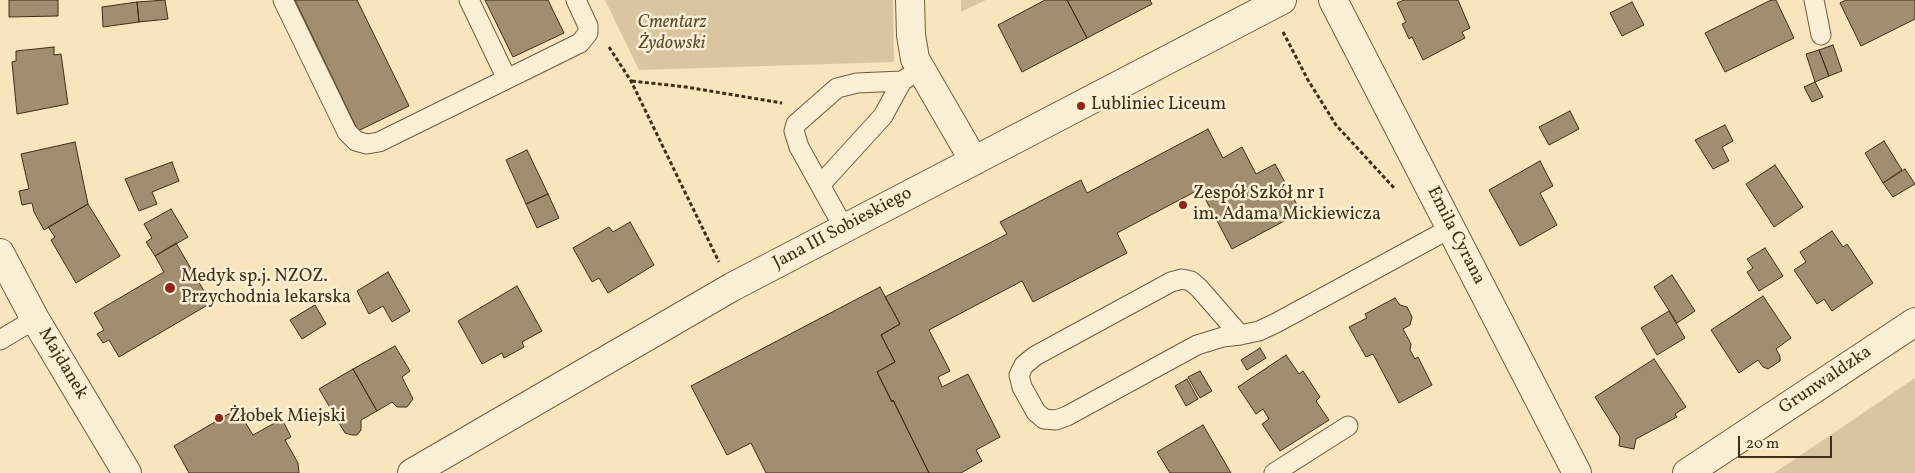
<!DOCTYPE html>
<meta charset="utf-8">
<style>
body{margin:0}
#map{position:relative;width:1915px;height:473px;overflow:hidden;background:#f8e5bd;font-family:Vollkorn,serif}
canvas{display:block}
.scale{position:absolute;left:1738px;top:436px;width:94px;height:22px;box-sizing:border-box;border:2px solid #402f18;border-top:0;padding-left:6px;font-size:15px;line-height:18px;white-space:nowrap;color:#402f18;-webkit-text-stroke:4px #faeed4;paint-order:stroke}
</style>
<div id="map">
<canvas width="1915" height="473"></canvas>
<div class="scale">20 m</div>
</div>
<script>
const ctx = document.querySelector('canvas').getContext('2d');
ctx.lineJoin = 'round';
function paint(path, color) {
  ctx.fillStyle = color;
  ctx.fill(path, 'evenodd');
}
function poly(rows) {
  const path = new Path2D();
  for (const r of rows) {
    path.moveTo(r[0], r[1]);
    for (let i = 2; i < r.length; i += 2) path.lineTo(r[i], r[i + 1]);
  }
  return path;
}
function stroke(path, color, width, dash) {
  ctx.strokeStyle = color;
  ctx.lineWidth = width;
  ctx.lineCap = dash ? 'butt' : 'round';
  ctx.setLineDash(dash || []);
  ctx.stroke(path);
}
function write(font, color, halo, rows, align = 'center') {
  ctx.font = font + ' Vollkorn,serif';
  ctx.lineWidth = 5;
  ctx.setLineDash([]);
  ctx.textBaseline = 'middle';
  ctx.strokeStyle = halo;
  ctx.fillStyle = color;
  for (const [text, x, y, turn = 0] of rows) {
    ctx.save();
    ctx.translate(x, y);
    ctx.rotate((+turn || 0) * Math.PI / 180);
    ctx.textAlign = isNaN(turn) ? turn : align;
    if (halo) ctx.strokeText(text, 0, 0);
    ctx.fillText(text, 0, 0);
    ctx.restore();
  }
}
const green = poly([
 [605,0,893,0,894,62,639,70],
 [961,0,986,0,961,12],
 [1915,378,1915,473,1774,473]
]);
const building = poly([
 [9,0,58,0,58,16,9,17,9,0],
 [165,0,168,19,139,22,137,2,165,0],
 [295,0,357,0,409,106,358,131,295,0],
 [485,0,548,0,564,33,513,57,485,0],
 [1045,0,1067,0,1087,38,1022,72,998,25,1045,0],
 [1067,0,1150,0,1152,4,1087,38,1067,0],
 [1404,0,1458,0,1470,28,1462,32,1465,38,1423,60,1412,37,1409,39,1402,24,1406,22,1397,3,1404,0],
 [1771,0,1776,0,1794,38,1725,72,1705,33,1771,0],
 [1846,0,1915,0,1915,19,1861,46,1840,3,1846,0],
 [137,2,139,22,103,27,102,7,137,2],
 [1632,2,1644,25,1622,36,1610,13,1632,2],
 [1833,45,1842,71,1829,76,1819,50,1833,45],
 [54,47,54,55,61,54,68,104,17,114,12,62,16,61,16,51,54,47],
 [1819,50,1829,76,1815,82,1806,54,1819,50],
 [1815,82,1823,97,1812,102,1804,87,1815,82],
 [1570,111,1579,129,1549,145,1539,127,1570,111],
 [1725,125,1733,141,1722,147,1729,161,1713,169,1695,140,1725,125],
 [1208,129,1223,158,1242,147,1256,174,1275,164,1301,212,1232,249,1200,189,1117,233,1127,253,1033,302,1022,281,929,330,950,371,938,377,942,387,968,374,1000,437,976,450,982,461,961,473,929,473,893,400,892,402,877,372,895,362,881,335,900,324,885,297,1007,234,1000,222,1081,180,1087,193,1208,129],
 [1884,141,1902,170,1883,183,1865,153,1884,141],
 [75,142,88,204,44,230,34,212,32,203,22,205,19,191,29,189,21,154,75,142],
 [527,150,548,194,526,204,506,160,527,150],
 [1540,161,1553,186,1540,193,1557,225,1520,246,1489,190,1540,161],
 [172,162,179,181,152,192,157,204,139,211,125,179,172,162],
 [1775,165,1803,207,1774,227,1746,184,1775,165],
 [1905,169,1915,184,1893,197,1883,183,1905,169],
 [548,194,559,218,537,228,526,204,548,194],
 [88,204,120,256,76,283,51,240,55,237,48,227,88,204],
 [171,209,188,237,155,256,146,242,152,238,144,224,171,209],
 [630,222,654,265,608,293,599,278,592,282,573,248,609,227,613,232,630,222],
 [1832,231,1843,247,1847,244,1873,283,1832,311,1824,299,1817,304,1794,270,1806,262,1800,252,1832,231],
 [176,243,211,303,119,357,109,340,103,343,97,334,104,330,94,313,164,272,155,256,176,243],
 [1765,248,1783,276,1759,291,1747,272,1753,268,1747,259,1765,248],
 [388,272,410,311,392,322,383,306,369,314,357,291,388,272],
 [1672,275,1695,311,1677,323,1654,287,1672,275],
 [517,286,542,331,522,342,524,347,504,358,502,353,482,364,458,321,517,286],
 [880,287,900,324,881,335,895,362,877,372,892,402,893,400,929,473,766,473,751,443,727,455,691,386,880,287],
 [1763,296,1791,338,1776,349,1780,356,1780,361,1768,369,1763,367,1758,360,1739,373,1711,330,1763,296],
 [1395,298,1400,305,1407,307,1412,317,1410,325,1403,329,1411,344,1410,350,1415,359,1418,357,1432,385,1399,403,1373,354,1366,357,1349,327,1367,318,1365,314,1395,298],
 [315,305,326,324,302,339,290,320,315,305],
 [1669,311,1685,338,1657,355,1641,328,1669,311],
 [395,346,410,371,402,377,413,399,407,407,397,407,392,402,377,411,353,369,395,346],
 [1260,348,1266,358,1247,370,1241,360,1260,348],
 [1286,355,1299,374,1303,371,1320,397,1316,401,1329,420,1280,451,1262,424,1269,419,1263,409,1256,414,1238,387,1286,355],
 [1654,359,1686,407,1675,414,1677,417,1636,439,1634,449,1619,446,1620,437,1595,397,1654,359],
 [353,369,377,411,361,420,361,430,357,435,352,435,345,433,319,389,353,369],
 [1200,371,1212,391,1200,398,1188,377,1200,371],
 [1187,379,1198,399,1186,406,1175,386,1187,379],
 [237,409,253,435,282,419,291,437,285,440,298,463,299,473,189,473,174,446,237,409],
 [1203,425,1231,473,1170,473,1157,452,1203,425]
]);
const path = poly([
 [1283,32,1308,80,1336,125,1395,189],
 [609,47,631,81,719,262],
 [632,81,686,87,782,103]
]);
const lane = poly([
 [283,0,347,132,356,141,367,144,379,142,580,43,588,33,588,26,576,0],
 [469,0,507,79],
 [1814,0,1821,35],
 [821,184,883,116,902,81],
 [844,228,799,147,794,131,796,124,837,88,857,83,902,81,920,70],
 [1240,335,1199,288,1191,281,1182,279,1171,282,1035,356,1024,365,1019,375,1022,387,1036,412,1044,419,1056,420,1067,416,1197,345,1223,337,1240,335,1259,331,1276,323,1451,228],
 [0,340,35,319],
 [1274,473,1348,426]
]);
const street = poly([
 [910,0,911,35,915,59,974,161],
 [1333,0,1577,473],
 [0,253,35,319,127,473],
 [412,473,732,287,1282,0],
 [1687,473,1915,322]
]);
const markers = [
 [1081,106,5,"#8f2418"],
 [1183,205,5,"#8f2418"],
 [170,288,6,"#8f2418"],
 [219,418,5,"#8f2418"]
];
const parkNames = [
 ["Cmentarz",672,24],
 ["Żydowski",672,45]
];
const poiNames = [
 ["Lubliniec Liceum",1091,106],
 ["Zespół Szkół nr 1",1193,195],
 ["im. Adama Mickiewicza",1193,216],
 ["Medyk sp.j. NZOZ.",181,278],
 ["Przychodnia lekarska",181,299],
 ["Żłobek Miejski",229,418]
];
const streetNames = [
 ["Jana III Sobieskiego",843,229,-28],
 ["Emila Cyrana",1455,236,63],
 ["Majdanek",62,364,59],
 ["Grunwaldzka",1826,381,-34]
];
paint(green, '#d9c6a1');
paint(building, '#a08e6e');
stroke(building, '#402f18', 1);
stroke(lane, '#6e5c41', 21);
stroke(street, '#6e5c41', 30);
stroke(path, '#402f18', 3, [4, 2.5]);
stroke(lane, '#faeed4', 19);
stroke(street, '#faeed4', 28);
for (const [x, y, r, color] of markers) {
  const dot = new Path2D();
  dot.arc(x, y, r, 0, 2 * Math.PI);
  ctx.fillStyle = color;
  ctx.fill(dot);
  stroke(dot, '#faeed4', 2);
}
write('italic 18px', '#5f4d33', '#faeed4', parkNames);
write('18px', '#402f18', '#faeed4', poiNames, 'left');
write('18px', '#402f18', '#faeed4', streetNames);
</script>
